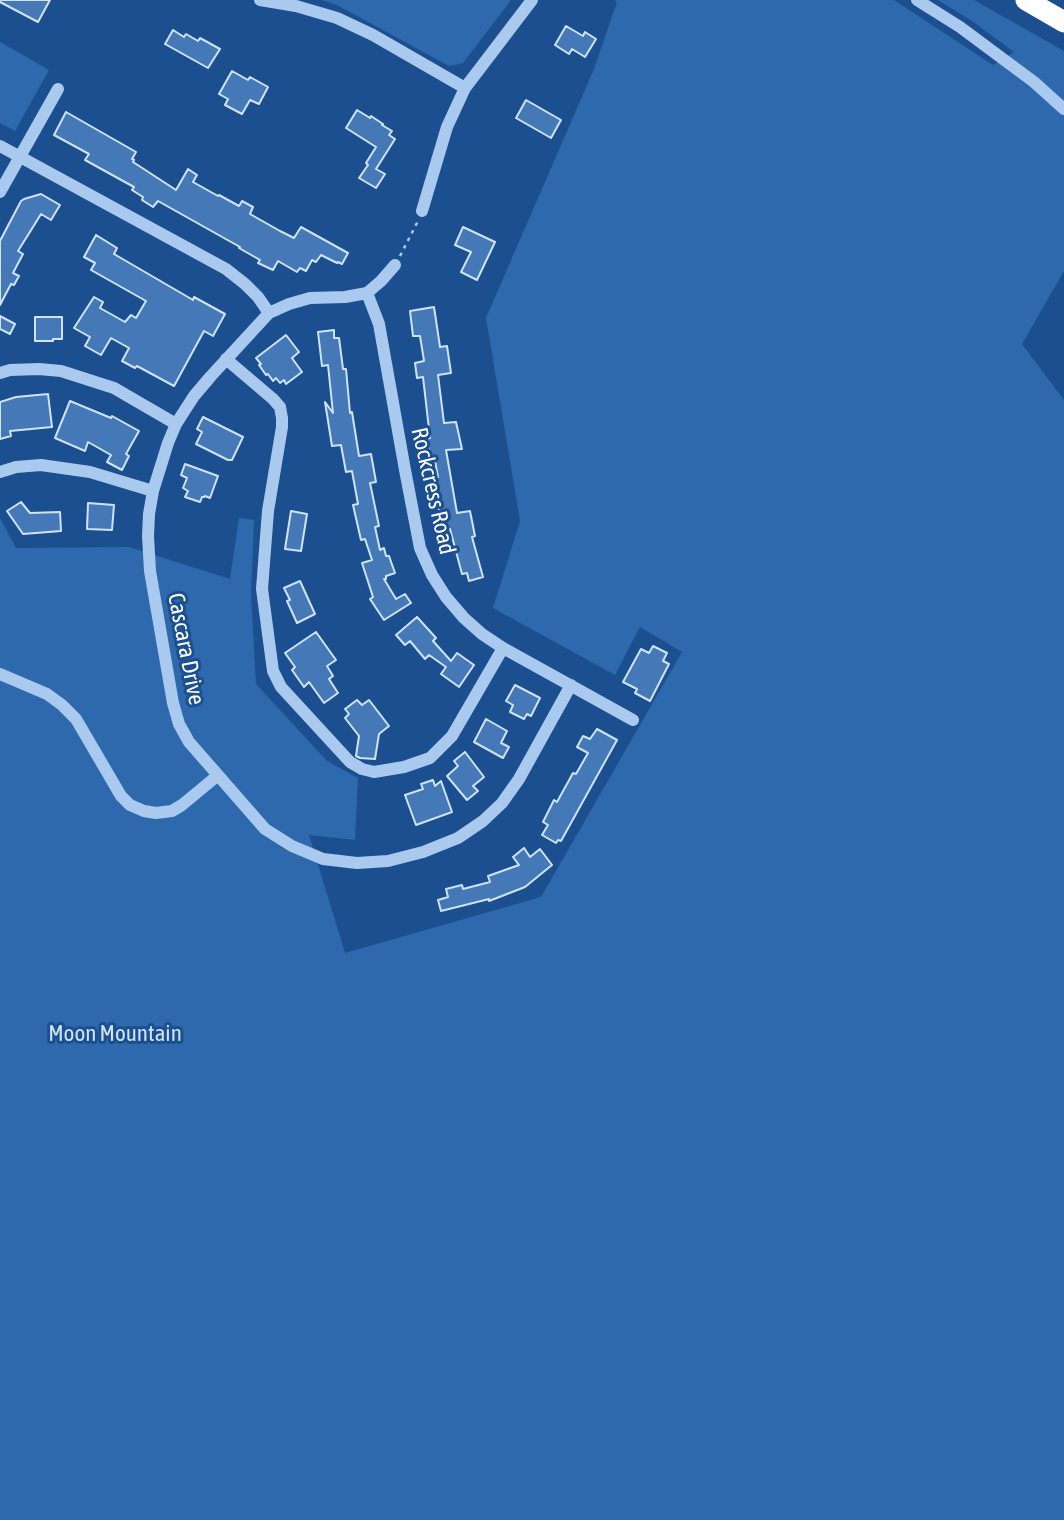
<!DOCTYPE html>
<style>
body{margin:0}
canvas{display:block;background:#1b4f8f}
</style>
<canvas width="1064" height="1520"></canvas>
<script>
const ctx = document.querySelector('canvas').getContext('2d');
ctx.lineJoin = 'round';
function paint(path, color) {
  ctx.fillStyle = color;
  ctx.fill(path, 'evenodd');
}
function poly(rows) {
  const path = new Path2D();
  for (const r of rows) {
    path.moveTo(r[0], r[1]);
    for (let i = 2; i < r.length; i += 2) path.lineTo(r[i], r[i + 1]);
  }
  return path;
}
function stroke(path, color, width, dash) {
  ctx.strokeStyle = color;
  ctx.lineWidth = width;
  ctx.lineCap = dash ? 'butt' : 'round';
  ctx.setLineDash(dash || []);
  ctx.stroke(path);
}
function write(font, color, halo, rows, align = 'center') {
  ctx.font = font + ' "Asap Condensed",sans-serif';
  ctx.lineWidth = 6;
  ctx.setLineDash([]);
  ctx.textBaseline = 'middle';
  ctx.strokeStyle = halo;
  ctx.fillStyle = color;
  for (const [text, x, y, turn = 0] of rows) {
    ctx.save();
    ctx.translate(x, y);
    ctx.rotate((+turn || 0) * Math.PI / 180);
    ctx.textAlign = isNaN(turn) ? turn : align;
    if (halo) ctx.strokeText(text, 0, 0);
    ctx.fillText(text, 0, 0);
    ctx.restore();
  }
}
const green = poly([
 [321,0,511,0,463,63,449,66,337,5],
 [615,0,894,0,993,65,1014,52,972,21,938,0,974,0,1064,51,1064,271,1022,344,1064,400,1064,1520,0,1520,0,518,16,548,129,547,230,579,239,518,254,520,251,594,256,684,327,761,358,778,355,840,309,835,345,953,541,897,682,652,640,627,615,675,493,608,520,521,486,318,594,69,617,2],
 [0,42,49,70,15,131,0,123]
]);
const building = poly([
 [0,0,50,0,38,22,0,2,0,0],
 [566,26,583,36,585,32,596,39,585,57,572,49,569,54,555,45,566,26],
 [173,30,184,37,186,34,198,41,200,38,220,49,208,68,165,44,173,30],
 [232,71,248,80,250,77,268,87,259,104,250,100,242,114,225,105,228,99,219,94,232,71],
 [526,100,561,120,551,138,516,118,526,100],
 [357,110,370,118,371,116,383,124,382,125,392,131,389,135,395,139,376,169,385,174,376,188,359,178,368,165,366,163,376,147,346,128,357,110],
 [66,112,136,152,132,159,134,160,133,162,176,190,188,169,197,175,193,182,218,196,219,195,239,206,242,201,253,207,250,214,280,231,294,238,301,227,348,253,342,264,338,262,337,263,321,255,316,262,312,260,306,271,300,268,297,272,278,261,273,270,258,263,260,260,239,248,240,247,158,201,153,207,142,200,143,197,132,190,134,187,85,160,89,154,54,135,66,112],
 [41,194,60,205,51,220,41,214,33,227,18,251,23,254,13,273,19,276,14,285,11,284,0,305,0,241,21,201,24,199,41,194],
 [463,227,495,242,477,280,461,272,471,252,455,245,463,227],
 [96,235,117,248,114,254,193,300,194,297,225,314,213,336,204,331,174,386,137,366,135,368,122,361,129,348,111,338,101,355,85,346,90,337,74,328,94,297,103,302,100,308,125,322,131,315,136,318,146,301,91,270,95,263,84,257,96,235],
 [434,307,440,347,447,346,451,373,438,375,444,423,456,422,462,449,446,450,457,513,470,511,475,536,472,537,483,577,469,581,467,573,462,574,450,529,443,530,433,478,438,477,434,456,430,457,427,439,430,438,423,377,417,378,415,363,424,361,420,336,413,336,410,311,434,307],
 [0,316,15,324,10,334,0,329,0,316],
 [35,317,62,317,62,339,53,339,53,341,35,341,35,317],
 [334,330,334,338,339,338,343,369,346,369,350,413,352,412,359,456,371,454,376,482,370,483,379,526,375,527,380,550,384,548,386,556,389,556,395,573,386,576,386,579,384,579,396,599,405,594,411,603,384,620,370,599,373,597,362,563,372,560,365,539,361,540,353,505,358,504,352,471,346,472,341,445,332,446,325,402,333,413,328,365,322,366,318,332,334,330],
 [286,335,299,352,292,358,302,372,286,384,284,380,280,383,276,378,273,381,268,374,266,375,259,365,261,364,256,358,286,335],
 [48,394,52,427,10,431,11,436,0,439,0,402,16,397,48,394],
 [70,401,111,418,112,416,139,431,126,454,129,456,122,470,107,462,111,455,88,442,85,451,55,438,70,401],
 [203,417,243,437,232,460,228,460,196,444,202,432,197,429,203,417],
 [185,464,218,476,210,498,205,496,204,497,202,497,200,502,185,497,188,491,183,488,187,478,181,475,185,464],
 [21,502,30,513,60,512,61,531,23,534,7,511,21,502],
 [88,503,114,505,112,530,87,529,88,503],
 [291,511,307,514,301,551,285,549,291,511],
 [300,581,315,614,297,623,287,601,290,600,284,588,300,581],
 [417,617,436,638,433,641,451,661,457,653,474,665,459,687,441,674,446,667,429,655,425,659,410,641,405,645,396,635,417,617],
 [316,632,336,660,327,666,333,676,329,679,338,693,324,703,309,682,304,687,292,670,295,667,285,653,316,632],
 [653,646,667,653,663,661,669,664,650,701,635,693,637,689,623,682,641,649,649,653,653,646],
 [515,685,540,698,531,716,527,714,524,719,510,712,513,705,506,701,515,685],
 [357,700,362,705,369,700,389,726,379,734,375,759,360,758,356,756,359,736,345,718,349,714,345,709,357,700],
 [486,719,507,731,501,743,509,747,503,758,474,742,486,719],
 [597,729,617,740,561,841,558,840,556,843,542,835,548,825,543,822,554,800,557,802,573,773,576,774,588,753,577,747,583,736,590,739,597,729],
 [465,752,484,777,473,786,478,791,467,800,447,776,458,766,454,761,465,752],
 [433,780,435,786,441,781,452,812,416,825,405,795,423,789,421,784,433,780],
 [524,848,530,857,540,849,552,865,525,887,489,901,489,899,441,911,438,900,448,897,446,889,462,885,463,889,490,882,488,876,519,865,513,857,524,848]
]);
const path = poly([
 [400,256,418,221]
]);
const minor = poly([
 [260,0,296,6,337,18,373,35,465,88],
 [917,0,960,27,1034,82,1064,109],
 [0,146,226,269,245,284,258,297,269,313],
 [0,192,58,89],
 [422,211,447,127,465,88,532,0],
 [395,265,381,281,367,293,345,297,310,298,289,304,269,313,211,376,194,396,176,424,168,443,153,491,149,514,148,536,150,571,173,703,179,724,189,742,265,829,292,846,323,859,357,863,388,861,423,852,458,838,483,821,502,803,519,779,571,685],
 [367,293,379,324,405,470,420,548,432,575,446,597,464,618,482,634,503,648,633,720],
 [226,359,273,399,280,407,282,418,282,427,268,511,262,589,273,671,281,687,350,762,362,769,374,772,404,767,430,758,452,736,503,648],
 [0,373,10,370,39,369,61,371,114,388,176,424],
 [0,472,16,467,41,465,90,472,153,491],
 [0,674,47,694,62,705,76,719,121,796,130,805,144,811,156,813,172,811,182,805,217,776]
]);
const highway = poly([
 [1026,0,1064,22]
]);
const streetNames = [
 ["Rockcress Road",433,491,77],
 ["Cascara Drive",186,649,79]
];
const parkNames = [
 ["Moon Mountain",115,1034]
];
paint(green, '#2e69ad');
paint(building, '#4478b7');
stroke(building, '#cfe3fa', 2);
stroke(path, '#a9c9ee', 2.5, [3.5, 5]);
stroke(minor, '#a9c9ee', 12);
stroke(highway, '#fff', 21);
write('23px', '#fff', '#1b4f8f', streetNames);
write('23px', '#cfe3fa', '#1b4f8f', parkNames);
</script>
